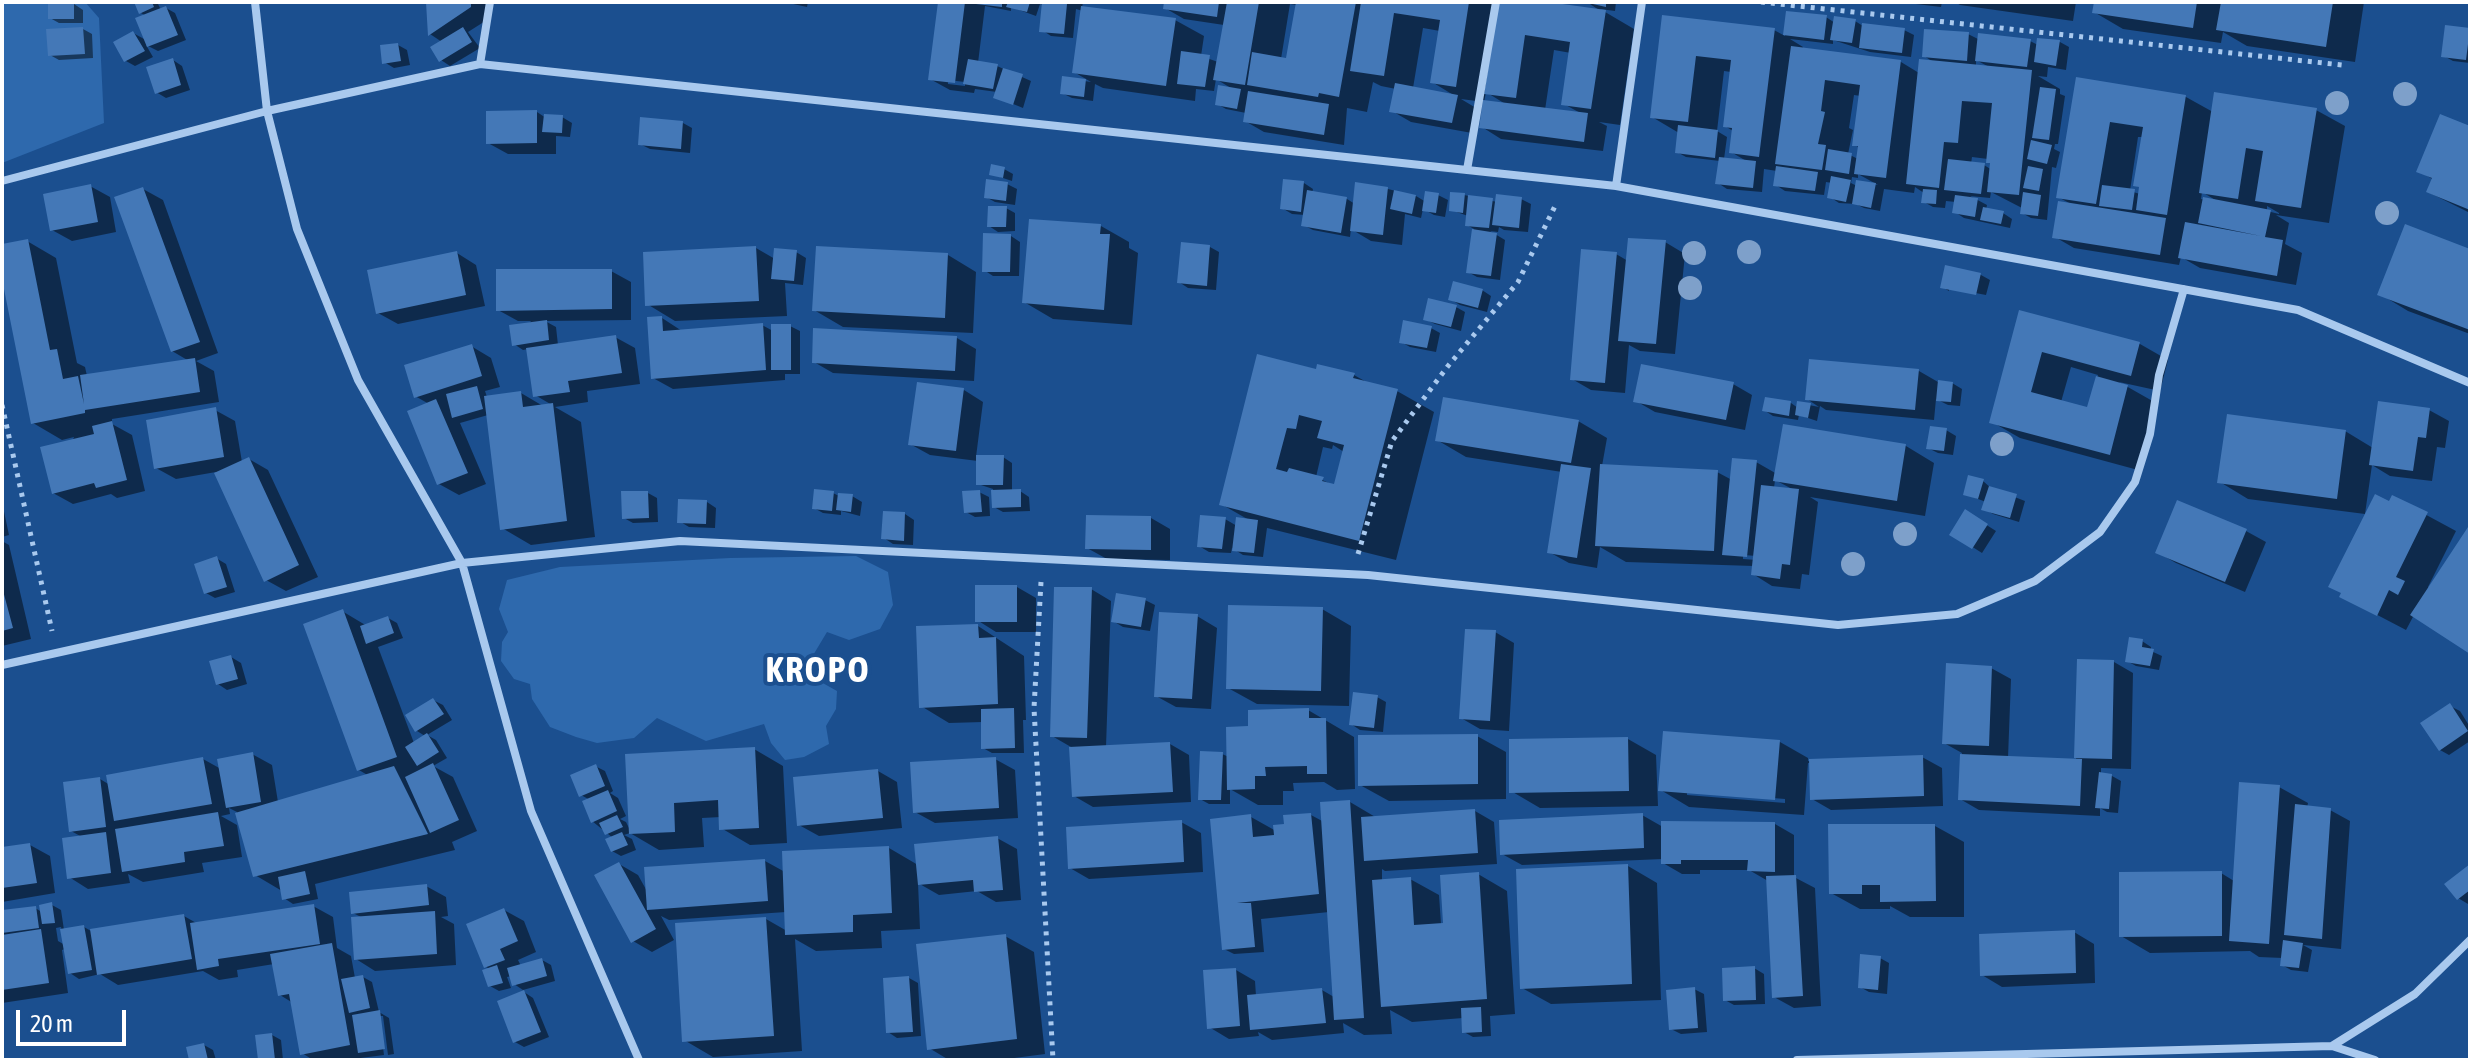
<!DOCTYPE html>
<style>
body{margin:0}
#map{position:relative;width:2472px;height:1062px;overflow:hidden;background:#1b4f8f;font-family:"Asap Condensed",sans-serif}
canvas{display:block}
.frame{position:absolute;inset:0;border:4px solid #fff;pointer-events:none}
.scale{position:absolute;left:16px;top:1010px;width:110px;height:36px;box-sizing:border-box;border:4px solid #fff;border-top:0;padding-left:10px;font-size:24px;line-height:28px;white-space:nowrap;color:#fff;-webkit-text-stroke:6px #1b4f8f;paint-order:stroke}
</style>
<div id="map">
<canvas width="2472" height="1062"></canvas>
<div class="frame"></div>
<div class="scale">20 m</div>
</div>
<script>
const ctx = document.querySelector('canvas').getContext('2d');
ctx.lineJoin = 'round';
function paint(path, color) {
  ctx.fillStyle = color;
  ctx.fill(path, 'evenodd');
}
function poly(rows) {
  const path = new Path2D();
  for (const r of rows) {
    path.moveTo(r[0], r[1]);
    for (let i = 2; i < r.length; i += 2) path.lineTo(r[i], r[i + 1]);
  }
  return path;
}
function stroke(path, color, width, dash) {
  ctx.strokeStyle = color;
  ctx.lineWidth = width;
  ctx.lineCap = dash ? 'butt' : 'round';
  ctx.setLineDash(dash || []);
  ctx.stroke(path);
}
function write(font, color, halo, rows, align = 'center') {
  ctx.font = font + ' "Asap Condensed",sans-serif';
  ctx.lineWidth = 8;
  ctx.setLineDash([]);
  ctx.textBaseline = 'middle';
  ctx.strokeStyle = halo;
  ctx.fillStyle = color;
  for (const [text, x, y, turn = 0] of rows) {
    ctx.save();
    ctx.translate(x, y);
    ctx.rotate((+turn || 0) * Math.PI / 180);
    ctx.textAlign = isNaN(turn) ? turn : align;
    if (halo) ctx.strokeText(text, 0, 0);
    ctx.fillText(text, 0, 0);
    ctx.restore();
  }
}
const green = poly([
 [2,2,85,2,99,18,104,123,2,163],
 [856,556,888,572,893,605,880,629,849,640,827,632,803,672,837,691,836,709,826,726,829,744,804,757,785,760,771,743,764,724,706,741,657,718,634,738,597,743,576,737,550,727,532,699,530,684,514,679,501,661,502,642,508,632,499,609,507,580,560,567,730,558]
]);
const shadow = poly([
 [136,2,157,2,161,10,166,8,175,13,186,40,158,51,146,45,153,57,135,66,126,61,133,33,146,40,146,16,141,13],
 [428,2,490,2,490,18,468,32,480,48,450,66,441,60,442,42,430,34],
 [784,2,808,2,807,7],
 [940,2,1083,2,1082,8,1175,20,1204,36,1201,56,1218,62,1224,25,1184,19,1165,8,1166,2,1534,2,1602,12,1587,2,1616,2,1615,11,1600,9,1634,29,1620,125,1599,122,1607,126,1603,151,1501,139,1482,127,1507,105,1486,92,1484,102,1461,99,1476,108,1472,133,1411,122,1392,111,1396,89,1381,86,1373,82,1367,112,1347,108,1344,145,1264,132,1245,121,1246,113,1226,109,1217,104,1234,90,1216,79,1214,91,1196,89,1195,101,1103,88,1095,84,1093,101,1072,98,1062,93,1064,78,1091,82,1074,72,1083,11,1076,9,1073,38,1051,36,1042,30,1044,5,1040,4,1036,16,1011,7,1011,11,985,6,978,63,997,66,1031,81,1023,108,996,97,997,92,975,89,974,93,950,90,930,79],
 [1290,4,1297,5,1288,60,1281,59],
 [1423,28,1440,31,1432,82,1455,96,1413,88],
 [1554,50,1571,53,1564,104,1582,114,1545,110],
 [948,80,965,82,965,86,948,84],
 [1899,2,1942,2,1941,7],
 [1955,2,2076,2,2073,21,1960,5],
 [2096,2,2364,2,2355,62,2247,46,2223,32,2221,43,2123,29,2094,12],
 [74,4,83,10,83,23,59,23,50,18],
 [1788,13,1826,17,1835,23,1855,21,1863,26,1904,30,1914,35,1911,57,1870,52,1833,40,1833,44,1790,39,1803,47,1802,49,1901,62,1919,73,1935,63,1924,56,1968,34,1980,40,2030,41,2038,45,2060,42,2069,47,2066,70,2048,67,2047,77,2038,76,2060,89,2060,94,2065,96,2058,144,2055,144,2054,149,2060,152,2056,168,2052,167,2047,220,2031,218,2022,213,2022,208,1991,192,1990,198,1970,196,1987,205,1986,210,2003,213,2012,219,2010,228,1964,218,1955,212,1956,202,1946,201,1945,208,1933,207,1924,202,1924,193,1915,187,1914,193,1884,189,1880,211,1864,208,1856,204,1839,203,1830,197,1832,183,1826,182,1824,195,1785,191,1776,185,1777,171,1764,169,1762,192,1727,189,1718,183,1720,161,1686,157,1677,152,1679,133,1652,117,1664,17,1774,30,1785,36],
 [1976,60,1991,68,1976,67],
 [1724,71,1731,72,1725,126,1733,131,1731,152,1748,162,1724,159,1727,137,1717,131],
 [1854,95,1861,96,1855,145,1860,148,1858,159,1848,154,1853,130,1849,128],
 [1972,157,1988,159,1992,164,1992,170,1984,165,1971,164],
 [1858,174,1878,185,1858,182,1857,186,1851,183,1852,177,1858,178],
 [2447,27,2470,30,2470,63,2453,61,2444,56],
 [83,29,92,34,93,58,59,60,50,55],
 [398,45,407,50,410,65,394,68,384,62],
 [173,60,182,66,190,90,166,98,156,92],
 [2078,79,2186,97,2213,112,2316,110,2345,126,2329,223,2276,215,2289,223,2285,244,2302,253,2296,285,2200,268,2181,257,2179,265,2074,248,2055,237,2071,204,2058,197],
 [2138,137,2143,137,2135,185,2141,188,2140,194,2130,191],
 [2202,192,2217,201,2217,202,2201,199],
 [2267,206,2279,213,2279,214,2267,211],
 [537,112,546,118,562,117,572,123,570,137,556,136,556,154,508,154,488,143],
 [683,123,692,128,690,153,650,149,640,144],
 [2470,128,2470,213,2428,192,2434,180,2419,171],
 [1004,169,1013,174,1012,181,991,174],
 [1304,183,1313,189,1312,193,1347,199,1355,204,1388,189,1416,196,1426,202,1438,195,1448,200,1445,217,1434,215,1423,209,1421,218,1405,214,1402,245,1371,241,1351,229,1350,237,1313,230,1303,225,1305,215,1292,214,1282,208],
 [1007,184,1017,189,1015,205,995,202,986,197],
 [90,186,110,197,116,232,72,241,52,230],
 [143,189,163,200,218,353,196,361,214,371,219,402,112,419,112,424,132,435,145,491,117,498,111,494,73,504,53,493,74,437,62,440,33,423,2,269,2,247,27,241,56,258,77,363,85,367,87,376,189,361,172,351],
 [1464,195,1497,202,1521,199,1531,204,1528,232,1504,230,1499,227,1498,232,1490,231,1505,240,1500,280,1477,277,1468,272,1474,229,1467,225,1468,216,1451,210],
 [1006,208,1015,213,1015,231,998,232,989,226],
 [1101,226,1129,242,1129,248,1138,253,1132,325,1053,319,1024,302],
 [1011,236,1020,242,1019,276,993,276,984,270],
 [1665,242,1685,254,1675,354,1640,351,1629,345,1625,393,1591,390,1572,379,1616,254,1628,261],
 [1210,247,1219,252,1216,290,1188,288,1179,282],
 [756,248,775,259,796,252,806,258,803,285,785,283,787,316,675,321,647,304],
 [2470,251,2470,334,2408,311,2380,294],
 [457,253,476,265,485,306,398,324,378,313],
 [948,255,976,272,973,333,843,327,814,310],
 [1946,267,1981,275,1990,280,1986,295,1949,288,1949,291,1942,287],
 [611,271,631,282,631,320,545,321,556,327,558,345,615,337,635,348,640,384,587,391,588,402,555,407,581,422,595,537,531,545,502,528,488,415,460,423,486,484,459,495,439,484,429,404,415,396,471,346,491,358,500,387,485,391,487,397,521,393,543,406,552,405,535,395,528,349,523,350,514,344,531,321,518,321,498,310],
 [1482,290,1491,296,1487,312,1460,305,1450,299],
 [1456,307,1465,312,1461,331,1435,324,1425,319],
 [2021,313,2140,344,2168,360,2160,391,2119,382,2156,403,2138,470,2020,438,1992,422],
 [2071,367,2098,375,2089,410,2061,402],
 [662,318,682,331,762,325,773,331,790,326,800,331,800,374,785,374,785,380,673,389,653,378],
 [1431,328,1440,333,1436,352,1410,347,1401,342],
 [957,338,976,349,974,381,833,373,814,362],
 [1317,371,1354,375,1370,384,1397,391,1434,412,1396,560,1267,528,1263,557,1243,555,1232,548,1231,553,1209,552,1199,546,1225,519,1237,526,1249,520,1221,504],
 [1333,445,1344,452,1335,486,1316,477,1323,447,1332,449],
 [1919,371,1938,382,1952,383,1962,389,1960,406,1948,405,1936,399,1934,420,1826,410,1820,406,1817,421,1799,415,1798,420,1773,416,1764,410,1766,399,1791,403,1798,408,1799,403,1819,407,1807,399],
 [1733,384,1752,395,1745,430,1655,412,1636,401],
 [964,390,983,402,976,457,1003,457,1012,463,1012,491,1020,491,1029,497,1030,511,1003,512,994,507,993,489,978,484,978,461,930,455,910,444],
 [215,410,235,421,242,462,249,459,268,470,318,577,286,591,266,580,216,472,176,479,156,468],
 [2429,410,2449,421,2445,448,2437,447,2432,481,2390,476,2372,465,2365,514,2248,499,2220,482,2345,431,2373,448],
 [1578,421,1607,438,1602,466,1717,472,1732,480,1756,462,1777,474,1785,426,1906,446,1934,463,1925,516,1810,497,1818,502,1809,575,1802,574,1800,589,1772,586,1753,574,1754,566,1626,562,1600,547,1597,568,1569,563,1549,552,1562,472,1466,457,1437,440],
 [1775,480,1794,490,1774,488],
 [1743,555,1757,556,1757,560,1743,559],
 [1946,430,1956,436,1953,455,1938,453,1928,448],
 [1983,481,1991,488,2025,501,2019,522,1993,514,1984,509,1986,502,1965,494],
 [979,492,989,497,990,516,975,517,966,512],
 [648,493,657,498,658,522,633,523,624,518],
 [833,493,839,496,852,496,862,502,860,516,841,511,841,515,823,513,814,508],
 [2393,497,2456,531,2428,587,2430,588,2470,528,2470,652,2414,615,2406,630,2341,596],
 [2,502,9,535,2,537],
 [707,502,716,508,715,528,689,527,679,521],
 [2178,503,2246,531,2266,542,2245,592,2176,563,2157,552],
 [1966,512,1996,531,1982,553,1952,534],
 [905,514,914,520,913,545,893,544,884,538],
 [1151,518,1170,529,1170,560,1107,559,1087,548],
 [2,541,9,545,31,639,2,646],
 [216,558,226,564,235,592,215,598,206,593],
 [1017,587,1036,598,1036,632,996,632,977,620],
 [1091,589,1111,601,1106,747,1170,744,1189,755,1191,802,1093,807,1074,796,1071,747,1052,736],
 [1145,600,1155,605,1150,631,1123,627,1113,621],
 [1322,609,1351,626,1349,706,1257,704,1228,688],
 [342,611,367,626,388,618,397,623,403,638,378,647,414,743,425,736,417,731,433,700,443,705,452,720,427,735,436,740,447,758,433,766,453,777,477,831,452,842,455,850,315,884,318,899,293,904,284,898,282,891,255,875,237,812,229,808,230,814,221,816,237,825,242,857,202,863,204,872,143,882,128,874,130,883,88,889,69,877,82,837,71,831,100,779,110,785,203,759,221,769,252,754,272,765,278,802,369,776,359,770],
 [1197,616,1217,628,1211,709,1176,707,1156,696],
 [978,626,1024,656,1026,720,1023,720,1024,753,992,753,983,748,983,722,949,723,921,706],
 [1495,632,1514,643,1509,731,1480,729,1461,718],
 [2142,641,2151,647,2151,651,2162,656,2159,670,2136,666,2127,661],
 [231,657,241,663,247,684,227,690,218,684],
 [2079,661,2114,662,2133,673,2131,769,2101,768,2101,775,2112,776,2121,781,2118,813,2107,812,2100,808,2100,816,1979,810,1960,799,1962,753,1944,743,1991,668,2011,679,2008,758,2076,761],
 [1377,697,1386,702,1383,732,1360,730,1351,724],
 [2450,706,2460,711,2470,727,2470,741,2449,755,2440,750],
 [1308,710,1354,737,1355,789,1337,790,1324,782,1293,783,1294,791,1283,791,1283,805,1258,805,1230,789,1230,804,1209,804,1200,799,1222,754,1229,757,1250,728],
 [1477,736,1506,752,1506,799,1389,801,1360,785],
 [1628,739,1656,755,1658,806,1540,808,1511,791],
 [1780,742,1808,758,1808,761,1922,757,1942,768,1943,806,1831,810,1812,799,1811,763,1808,763,1804,815,1689,807,1659,789],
 [1687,791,1785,799,1785,803,1687,795],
 [754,749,783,766,787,843,750,845,721,828,721,817,702,818,704,847,659,850,630,833,624,835,632,839,636,850,621,856,612,851,613,838,592,821,590,800,581,795,595,766,605,771,613,791,610,793,618,798,626,816,620,819,626,822,631,832],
 [995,759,1015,770,1018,818,935,823,915,812],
 [878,771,897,782,902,828,819,836,799,825],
 [2279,787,2308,803,2307,808,2330,810,2350,821,2341,949,2303,945,2312,950,2308,972,2291,970,2282,965,2283,958,2259,957,2250,951,2150,953,2121,936,2221,873,2234,881],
 [1350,802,1377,818,1475,811,1494,822,1497,864,1385,871,1382,869,1382,881,1410,879,1439,895,1441,924,1445,923,1478,874,1507,891,1515,1014,1490,1016,1491,1036,1473,1037,1464,1032,1463,1018,1412,1022,1390,1010,1392,1034,1364,1035,1343,1023,1344,1033,1272,1040,1258,1032,1259,1036,1229,1039,1209,1027,1236,970,1255,981,1256,996,1322,990,1334,997,1329,912,1261,919,1264,952,1234,954,1224,949,1251,817,1276,831,1311,815,1324,822],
 [1642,815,1663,827,1775,824,1794,835,1794,877,1815,888,1821,1006,1794,1008,1774,997,1768,881,1749,870,1700,870,1700,874,1682,874,1663,863,1663,859,1522,865,1502,854],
 [1181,822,1201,833,1203,872,1089,879,1070,868],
 [1935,826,1964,842,1964,917,1910,917,1890,906,1890,909,1860,909,1831,893],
 [997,838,1017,849,1021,900,996,902,977,891,939,895,918,883,920,929,881,931,882,948,816,951,795,939,802,1051,713,1057,684,1040,766,919,787,931,786,912,669,920,661,916,674,940,652,952,633,941,619,864,638,875,648,893,765,861,785,872,889,848,918,865],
 [30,845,50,856,55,893,2,902,2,849],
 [1628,866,1657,883,1661,1000,1551,1004,1522,988],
 [2470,867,2470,902,2468,904,2458,898],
 [426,886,446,897,448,916,441,917,454,924,456,965,375,971,356,959,363,918,353,913],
 [52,905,61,910,64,930,84,927,91,931,184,916,198,924,313,906,333,917,337,948,351,956,355,978,363,977,372,982,379,1012,389,1018,394,1054,388,1055,383,1016,379,1016,384,1055,345,1060,313,1060,302,1053,293,1003,280,995,274,964,237,970,238,977,219,980,203,971,118,985,100,974,79,979,70,973,65,949,62,950,68,993,2,1003,2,912,35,908,42,912],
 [61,927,65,945,58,941,56,928],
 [504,910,524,921,536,952,518,960,521,966,542,960,551,965,555,981,523,990,514,984,512,976,507,977,511,988,499,991,490,986,490,969,486,967],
 [2074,932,2094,944,2095,983,2002,987,1982,975],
 [1005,936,1034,952,1045,1054,999,1060,949,1060,929,1048],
 [1880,958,1889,963,1887,994,1869,992,1860,987],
 [1754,968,1764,974,1765,1004,1734,1005,1725,1000],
 [909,978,918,983,921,1036,897,1038,888,1032],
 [1694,989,1704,994,1707,1032,1681,1034,1671,1029],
 [524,992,533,998,549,1037,524,1047,515,1042],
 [272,1035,281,1040,283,1060,260,1060],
 [204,1045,213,1050,216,1060,191,1060]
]);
const building = poly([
 [74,2,74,19,48,19,48,3],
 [134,2,152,2,154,7,139,14],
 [426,2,471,2,471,7,428,36],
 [938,2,965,2,955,83,928,80],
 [976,2,1002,2,1002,7,976,4],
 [1008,2,1030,2,1027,12,1006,7],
 [1042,2,1067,4,1064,34,1039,32],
 [1164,2,1219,2,1217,17,1163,9],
 [1227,2,1259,2,1245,85,1213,80],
 [1296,2,1356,2,1339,97,1319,93,1318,97,1247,85,1252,52,1286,58],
 [1361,2,1469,2,1456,87,1430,83,1440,20,1394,13,1384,76,1350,71],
 [1498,2,1548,2,1606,10,1591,109,1561,105,1570,42,1525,35,1516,98,1484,94],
 [1584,2,1606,2,1606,7],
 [2094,2,2197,2,2193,28,2092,13],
 [2221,2,2333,2,2326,47,2216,30],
 [166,6,178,35,147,47,135,18],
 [1081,6,1176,18,1166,86,1072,73],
 [1786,11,1827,15,1824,40,1783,35],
 [1662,15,1775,28,1759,157,1729,153,1732,128,1723,127,1731,60,1696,56,1688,122,1650,118],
 [1834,16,1856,19,1852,43,1830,40],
 [1862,23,1905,28,1902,53,1859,48],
 [2445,25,2470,28,2466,60,2441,57],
 [83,27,85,54,48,56,46,29],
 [463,27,472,42,439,62,430,47],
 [1924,29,1969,32,1967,61,1922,57],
 [133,31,145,51,124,62,113,42],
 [1978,33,2031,39,2027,67,1975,61],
 [2037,38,2060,40,2056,66,2034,62],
 [398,43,401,61,382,64,380,45],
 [1791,46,1901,60,1886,178,1854,174,1858,146,1852,146,1860,85,1825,80,1821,111,1825,112,1818,144,1826,145,1822,170,1775,164],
 [1181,51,1210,55,1205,87,1177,84],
 [173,58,181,85,155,94,146,67],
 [968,59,998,64,993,89,963,84],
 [1919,59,2032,70,2019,195,1987,192,1990,163,1986,163,1992,103,1962,101,1958,143,1944,142,1939,188,1906,184],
 [1003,68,1023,74,1013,105,993,98],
 [1062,76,1086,79,1084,97,1060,94],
 [2076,77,2186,95,2167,215,2136,210,2139,187,2133,186,2143,127,2110,122,2096,204,2056,198],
 [1395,83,1458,95,1452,123,1389,112],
 [1218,85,1241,89,1237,109,1215,105],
 [2040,87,2056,89,2049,140,2032,138],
 [1248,91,1329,104,1324,135,1243,122],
 [2214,92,2317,108,2301,208,2255,201,2263,151,2246,148,2238,199,2199,193],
 [1483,100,1588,113,1584,142,1479,128],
 [537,110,537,143,486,144,486,111],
 [544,114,563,115,562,133,542,132],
 [2440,114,2470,126,2470,210,2426,192,2432,178,2416,172],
 [640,117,683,121,681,149,638,145],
 [1678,125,1718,130,1715,158,1675,153],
 [2031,140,2052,145,2047,164,2027,159],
 [1828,149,1852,153,1849,174,1825,170],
 [1719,157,1756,161,1753,188,1715,184],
 [1948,159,1985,163,1981,194,1944,190],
 [991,164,1005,167,1003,178,989,175],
 [1776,166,1818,172,1815,191,1773,186],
 [2028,166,2043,169,2039,191,2023,188],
 [1831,176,1851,180,1846,202,1827,198],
 [986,179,1008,182,1006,201,984,198],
 [1283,179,1304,181,1301,212,1280,209],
 [1856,180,1876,183,1871,208,1852,204],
 [1355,182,1388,187,1383,235,1350,231],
 [91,184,98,222,50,231,43,194],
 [2102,185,2135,189,2132,210,2099,206],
 [143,187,200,342,171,352,114,197],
 [1923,189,1937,190,1936,204,1921,203],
 [1307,190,1347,197,1341,233,1301,226],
 [1394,190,1416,195,1412,214,1390,209],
 [1425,191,1439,193,1436,213,1422,211],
 [1450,192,1465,193,1463,213,1449,211],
 [2023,192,2041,195,2038,216,2020,214],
 [1496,194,1522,197,1519,228,1492,225],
 [1468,195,1493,198,1489,228,1465,226],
 [1955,195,1978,198,1975,217,1952,213],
 [2203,197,2271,210,2265,237,2283,240,2277,276,2178,258,2185,222,2261,236,2198,223],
 [2058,201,2166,218,2160,255,2052,238],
 [988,206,1007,206,1006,227,987,227],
 [1983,207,2004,211,2001,224,1980,220],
 [1029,219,1101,224,1100,234,1110,234,1104,310,1022,303],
 [2405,224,2470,249,2470,330,2377,295],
 [1472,229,1497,233,1491,276,1466,273],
 [983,233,1011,234,1010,272,982,272],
 [1628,238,1666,240,1656,344,1618,341],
 [28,239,50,350,57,349,63,379,78,376,84,404,80,375,195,358,200,392,85,410,85,413,31,424,2,279,2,244],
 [1181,242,1210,245,1207,286,1177,283],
 [756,246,759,301,645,306,643,252],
 [816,246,948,253,945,318,812,311],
 [774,248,797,250,794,281,771,279],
 [1581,249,1617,252,1605,383,1570,380],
 [457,251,466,295,376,314,367,270],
 [1945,265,1981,273,1976,295,1940,288],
 [496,269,612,269,612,309,496,311],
 [1453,281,1483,289,1478,308,1448,300],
 [1428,298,1457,305,1451,327,1423,320],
 [2019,310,2140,342,2131,376,2042,352,2031,392,2087,407,2096,376,2128,385,2110,455,1989,423],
 [662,316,663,331,763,323,766,370,651,379,647,317],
 [547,320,549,340,512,346,509,325],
 [1403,320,1432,326,1427,348,1399,343],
 [771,324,791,324,791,370,771,370],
 [813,328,957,336,955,371,812,363],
 [616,335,622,373,568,381,570,392,533,397,526,348],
 [472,344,482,376,414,398,404,365],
 [1257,354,1316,369,1317,364,1355,373,1353,378,1398,389,1359,541,1219,505],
 [1299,415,1322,421,1317,438,1344,445,1334,484,1322,481,1324,477,1289,468,1287,472,1276,469,1287,428,1296,429],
 [1809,359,1919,369,1915,410,1805,400],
 [1641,364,1734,382,1726,420,1633,402],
 [1938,380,1953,382,1951,402,1936,401],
 [917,382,964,388,956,451,908,445],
 [477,386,483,409,452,418,446,394],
 [521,391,523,407,553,403,567,521,500,530,484,396],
 [1443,397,1579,420,1571,463,1435,441],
 [1765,397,1791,401,1789,416,1762,411],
 [436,399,468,473,437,485,407,411],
 [1797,401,1811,403,1808,418,1795,415],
 [2378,401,2430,408,2426,438,2418,437,2413,471,2369,465],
 [216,407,224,457,154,469,146,420],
 [2227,414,2346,430,2337,499,2217,483],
 [112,421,127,480,96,488,94,483,52,494,40,447,94,434,92,426],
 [1783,424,1906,444,1897,501,1773,481],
 [1930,426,1947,428,1944,451,1926,449],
 [976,455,1004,455,1003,485,976,485],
 [249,457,299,565,264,582,214,473],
 [1732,458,1757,460,1747,557,1722,555],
 [1561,464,1591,468,1577,558,1547,553],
 [1600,464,1718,470,1714,551,1595,546],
 [1968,475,1984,479,1978,499,1963,495],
 [1761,485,1799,489,1790,565,1782,564,1780,579,1751,575],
 [1989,486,2017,494,2010,518,1981,510],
 [814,489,834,491,832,511,812,509],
 [1021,489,1021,507,992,508,991,490],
 [980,490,982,512,964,513,962,491],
 [621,491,648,491,649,518,622,519],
 [838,493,853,494,851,512,836,510],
 [2375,494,2389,501,2392,495,2428,512,2396,577,2405,581,2398,595,2389,590,2377,616,2339,597,2341,593,2328,587],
 [678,499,707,500,706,524,677,523],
 [2177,500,2247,529,2225,582,2155,553],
 [1965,509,1988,524,1972,549,1949,535],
 [883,511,905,512,904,541,881,539],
 [1086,515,1151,516,1151,550,1085,549],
 [1200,515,1226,517,1222,549,1197,547],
 [1236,517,1258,520,1254,553,1232,551],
 [2470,524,2470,654,2410,615],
 [217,556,227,587,204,594,194,564],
 [975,585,1017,585,1017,622,975,622],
 [2,587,13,628,2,631],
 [1054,587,1092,587,1087,738,1050,737],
 [1116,593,1146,598,1141,627,1111,622],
 [1228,605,1323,607,1321,691,1226,689],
 [343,609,397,757,357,771,303,624],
 [1159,612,1198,614,1192,699,1154,697],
 [388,616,394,633,366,644,360,626],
 [978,624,979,638,996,637,998,704,919,708,916,626],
 [1465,629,1496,630,1490,721,1459,719],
 [2129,637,2143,639,2142,647,2154,649,2150,666,2125,662],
 [231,655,238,679,216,685,209,661],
 [2077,659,2114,660,2112,759,2074,758],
 [1946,663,1992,666,1989,746,1942,744],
 [1353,692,1378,695,1374,728,1349,725],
 [433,698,444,714,415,732,405,715],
 [2450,703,2468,731,2439,751,2420,723],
 [1014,708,1015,748,981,749,981,709],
 [1309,708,1309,718,1326,718,1327,774,1307,774,1307,766,1265,767,1266,776,1255,776,1255,789,1227,790,1226,727,1248,726,1248,710],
 [1663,731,1780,740,1775,800,1658,791],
 [427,733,439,752,417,766,405,747],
 [1478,734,1478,784,1358,786,1358,735],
 [1628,737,1629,791,1509,793,1509,739],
 [1170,742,1173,792,1072,797,1069,747],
 [755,747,759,828,719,830,718,800,674,803,675,832,629,834,625,754],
 [1200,751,1223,752,1221,800,1198,800],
 [253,752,261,802,226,808,217,759],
 [1960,754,2082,759,2080,806,1958,800],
 [1923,755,1924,796,1810,800,1809,759],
 [203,757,212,804,114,821,106,775],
 [996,757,999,808,913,813,910,762],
 [433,763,459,820,430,833,405,777],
 [596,764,605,786,579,797,570,775],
 [394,766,428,834,253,877,235,813],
 [878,769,883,818,797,826,793,777],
 [2099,772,2112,774,2109,809,2095,808],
 [100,777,106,827,69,832,63,782],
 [2239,782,2280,785,2269,944,2229,941],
 [608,790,617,811,591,823,582,801],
 [1350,800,1364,1018,1334,1020,1320,802],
 [2295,804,2331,808,2322,939,2284,935],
 [1475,809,1478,853,1364,861,1361,817],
 [218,812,224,846,184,852,185,862,122,872,115,829],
 [1311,813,1319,894,1237,903,1251,903,1255,947,1222,950,1210,819,1251,814,1253,837,1274,835,1273,825,1284,824,1283,815],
 [1643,813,1644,848,1500,855,1499,820],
 [617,815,623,827,605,835,599,823],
 [1182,820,1184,862,1068,869,1066,827],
 [1661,821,1775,822,1775,872,1747,871,1748,860,1681,860,1681,864,1661,864],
 [1828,824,1935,824,1936,901,1880,902,1880,885,1862,885,1862,894,1829,894],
 [106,832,111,873,67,879,62,838],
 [622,832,628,845,611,852,605,839],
 [998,836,1003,890,974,892,973,880,918,885,914,844],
 [30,843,37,883,2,888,2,847],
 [889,846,892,913,853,915,853,932,785,935,782,851],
 [765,859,768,901,647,910,644,867],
 [619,862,656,929,631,943,594,875],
 [1628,864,1632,984,1520,989,1516,869],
 [2470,864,2470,890,2457,900,2444,884],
 [305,871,310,894,282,900,278,877],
 [2222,871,2222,936,2119,937,2119,872],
 [1479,872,1487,999,1381,1007,1372,880,1411,877,1414,925,1443,923,1440,875],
 [1796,875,1803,996,1772,998,1766,876],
 [427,884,429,905,351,914,349,892],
 [52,902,55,923,42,924,39,905],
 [314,904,320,944,218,959,219,966,197,970,190,923],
 [36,906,39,928,2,933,2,910],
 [504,908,518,941,500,949,505,960,484,968,466,924],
 [435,911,437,954,354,960,351,917],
 [184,914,192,959,97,975,90,929],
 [766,917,774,1036,682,1042,675,923],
 [84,925,92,970,68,974,60,929],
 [41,929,49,983,2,990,2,935],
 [2075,930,2076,973,1980,976,1979,934],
 [1006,934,1017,1039,927,1050,916,944],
 [2283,940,2303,943,2299,968,2280,966],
 [332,943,350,1045,300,1055,289,994,278,996,270,954],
 [1860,954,1881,956,1878,990,1858,988],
 [542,958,547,976,512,986,507,968],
 [497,965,503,983,488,987,482,970],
 [1755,966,1756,1000,1723,1001,1722,968],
 [1236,968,1240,1026,1207,1029,1203,970],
 [363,975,370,1008,349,1013,341,979],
 [909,976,913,1032,886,1033,883,978],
 [1695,987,1698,1028,1669,1030,1666,990],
 [1322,988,1326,1023,1250,1030,1247,995],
 [524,990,541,1032,513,1043,497,1001],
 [1481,1007,1482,1032,1462,1033,1461,1008],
 [380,1010,385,1049,358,1053,352,1015],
 [272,1033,275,1060,258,1060,255,1035],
 [204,1043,208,1060,189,1060,186,1047]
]);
const path = poly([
 [1761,2,2342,65],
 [2,405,52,631],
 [1358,554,1392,441,1448,366,1518,282,1557,202],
 [1041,582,1034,708,1053,1060]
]);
const minor = poly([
 [255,2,267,111,297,229,358,380,462,563,531,811,639,1060],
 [480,64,490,2],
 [1467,170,1496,2],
 [2,181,267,111,480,64,1616,186,2298,310,2470,383],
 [1616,186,1642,2],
 [2,665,462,563,680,541,1368,575,1838,625,1957,614,2035,581,2100,532,2135,482,2150,434,2159,375,2184,289],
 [2332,1046,2415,994,2470,940],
 [1797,1060,2332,1046,2375,1060]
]);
const trees = [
 [2405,94],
 [2337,103],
 [2387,213],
 [1749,252],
 [1694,253],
 [1690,288],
 [2002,444],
 [1905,534],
 [1853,564]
];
const districtNames = [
 ["KROPO",818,671]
];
paint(green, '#2e69ad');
paint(shadow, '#0007');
paint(building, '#4478b7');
stroke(path, '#a9c9ee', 5, [4, 6]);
stroke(minor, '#a9c9ee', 8);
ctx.fillStyle = '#7ea0ca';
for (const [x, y] of trees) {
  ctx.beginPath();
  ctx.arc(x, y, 12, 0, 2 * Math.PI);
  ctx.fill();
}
ctx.letterSpacing = '2px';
write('bold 36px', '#fff', '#1b4f8f', districtNames);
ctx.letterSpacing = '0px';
</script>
